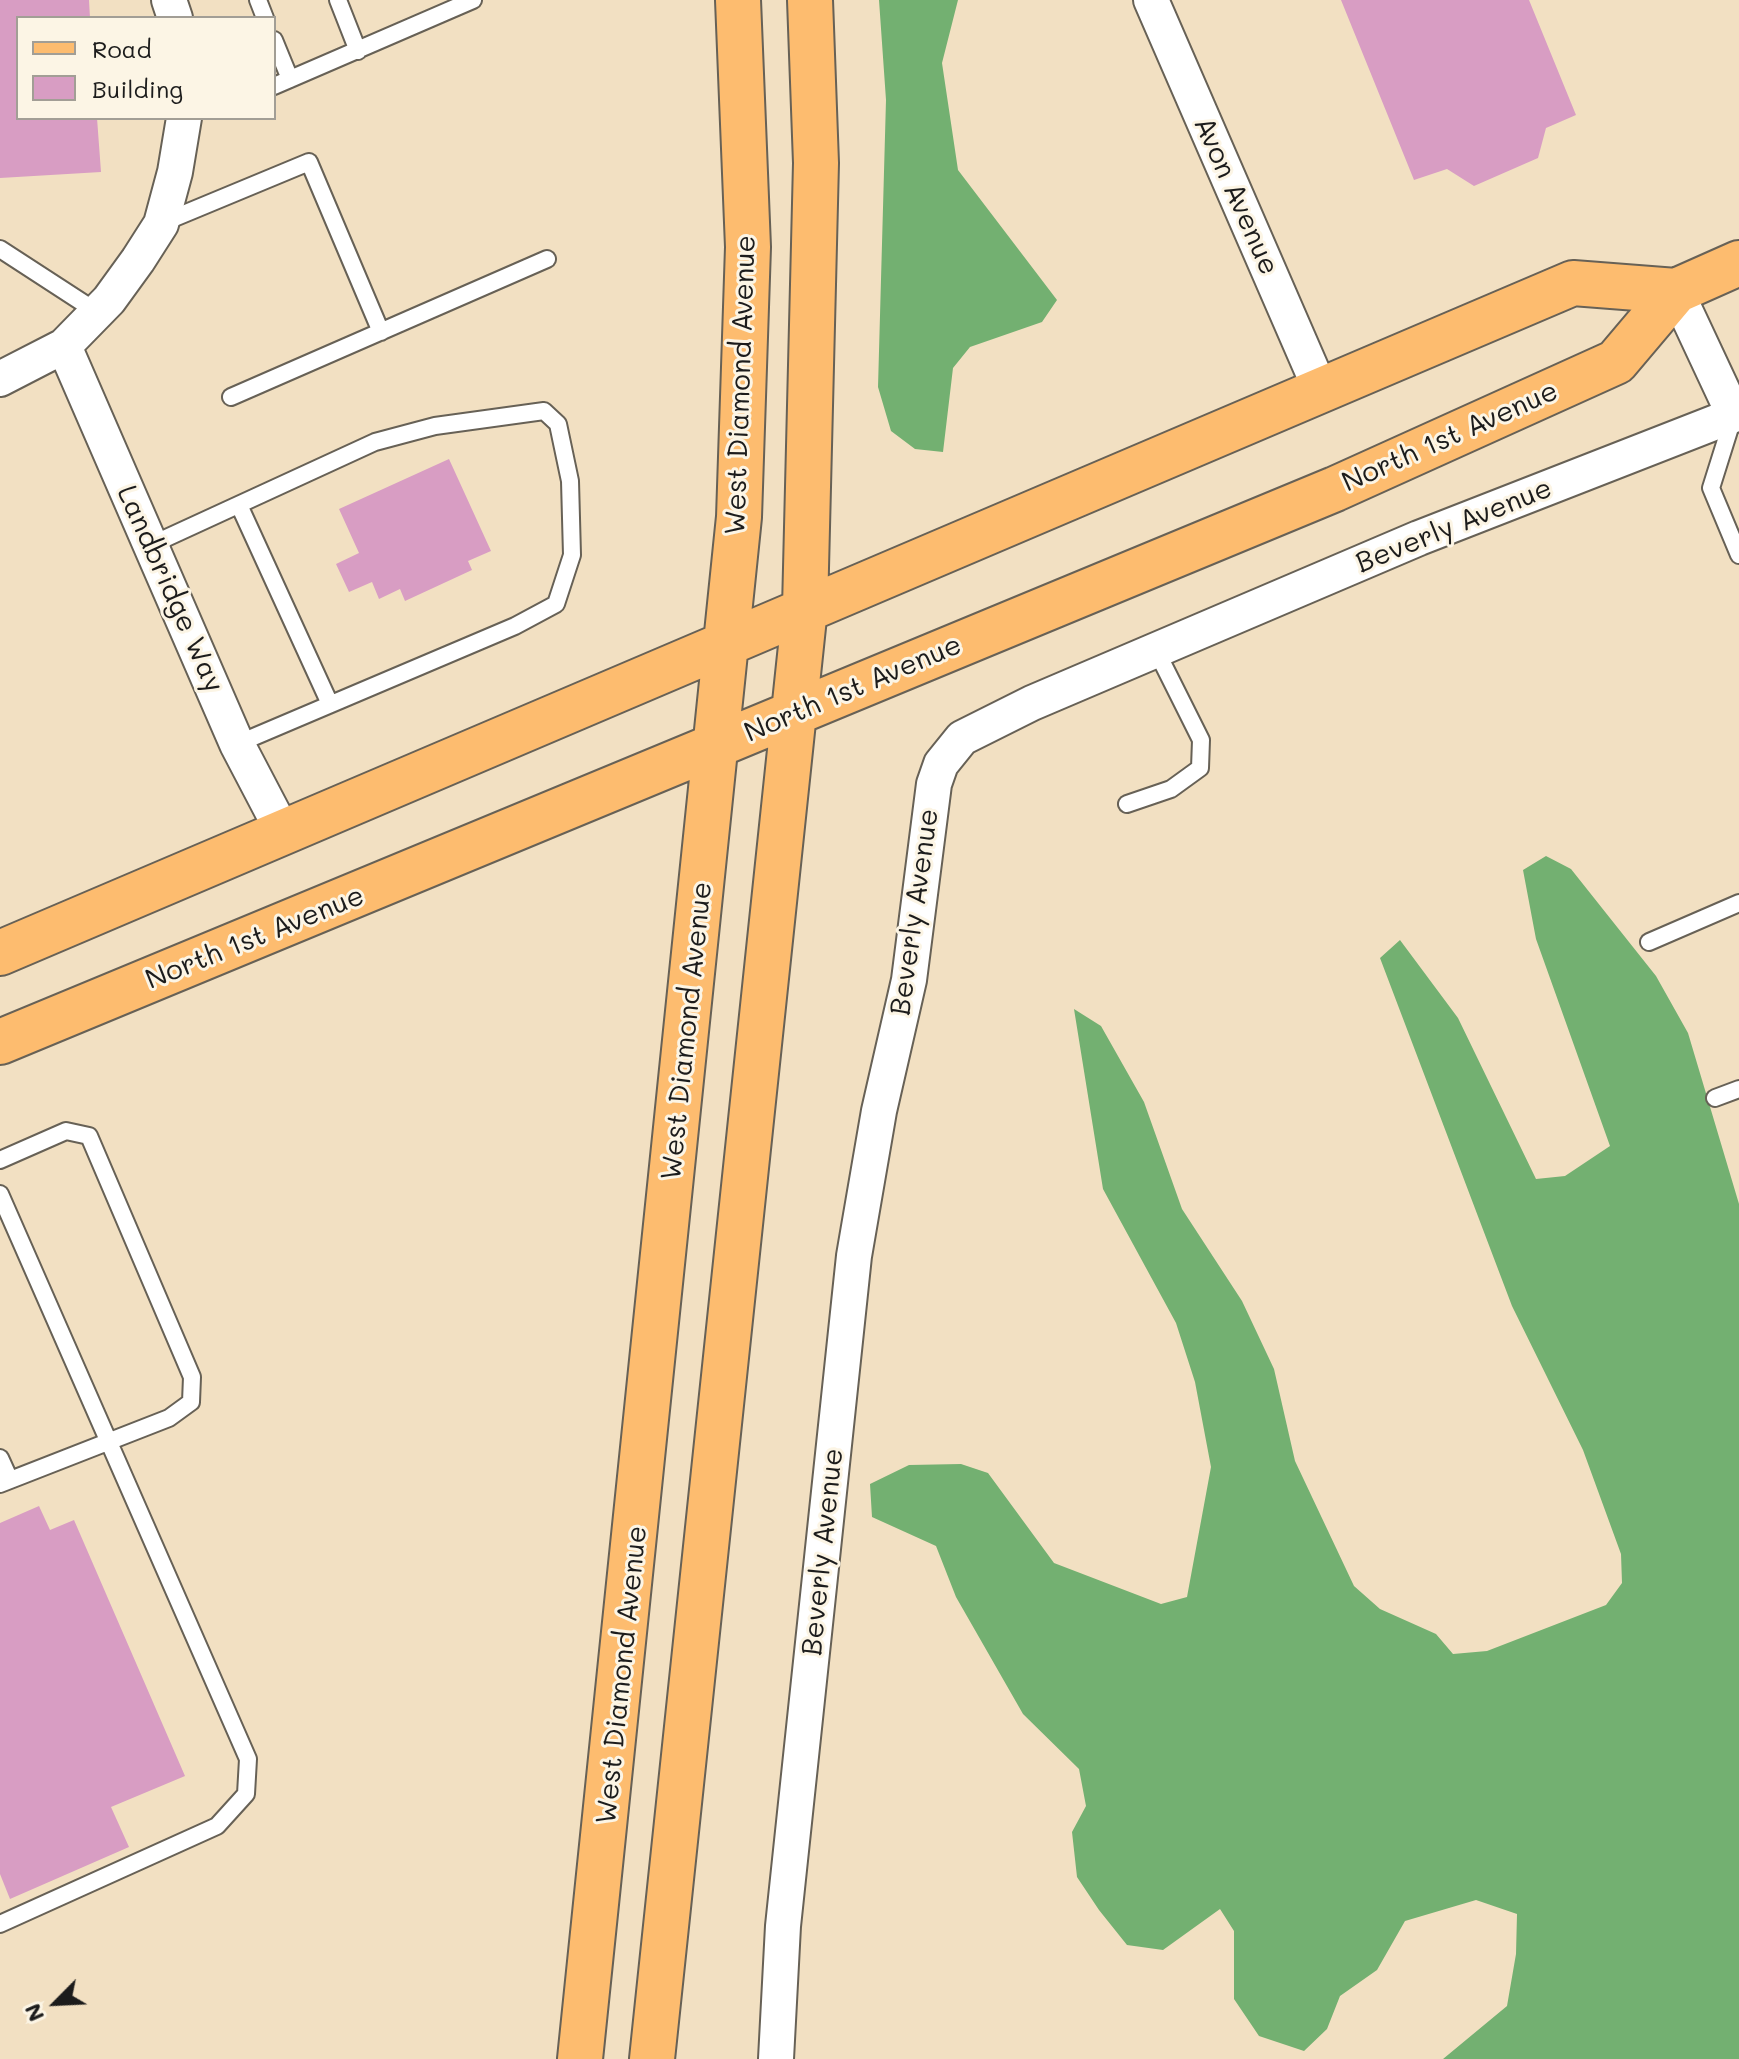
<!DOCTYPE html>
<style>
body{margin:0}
#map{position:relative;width:1739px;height:2059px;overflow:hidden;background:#f2e0c2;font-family:Mali,sans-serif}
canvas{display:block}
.legend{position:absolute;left:16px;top:16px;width:260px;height:104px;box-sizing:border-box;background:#fcf5e5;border:2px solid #a29e95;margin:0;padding:10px 14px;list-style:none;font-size:24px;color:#1c1c1c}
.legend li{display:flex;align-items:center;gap:16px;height:40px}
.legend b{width:40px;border:2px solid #a29e95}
.north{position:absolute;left:16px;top:1963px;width:80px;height:80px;-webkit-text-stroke:6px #fcf5e5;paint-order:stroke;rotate:246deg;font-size:22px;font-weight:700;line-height:32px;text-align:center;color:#1c1c1c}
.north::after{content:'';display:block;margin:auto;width:28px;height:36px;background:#1c1c1c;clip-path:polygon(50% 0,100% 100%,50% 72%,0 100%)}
</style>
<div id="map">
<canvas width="1739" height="2059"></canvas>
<ul class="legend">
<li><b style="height:10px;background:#fdbc6f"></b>Road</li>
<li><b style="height:22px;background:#d89dc3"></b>Building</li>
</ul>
<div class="north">N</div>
</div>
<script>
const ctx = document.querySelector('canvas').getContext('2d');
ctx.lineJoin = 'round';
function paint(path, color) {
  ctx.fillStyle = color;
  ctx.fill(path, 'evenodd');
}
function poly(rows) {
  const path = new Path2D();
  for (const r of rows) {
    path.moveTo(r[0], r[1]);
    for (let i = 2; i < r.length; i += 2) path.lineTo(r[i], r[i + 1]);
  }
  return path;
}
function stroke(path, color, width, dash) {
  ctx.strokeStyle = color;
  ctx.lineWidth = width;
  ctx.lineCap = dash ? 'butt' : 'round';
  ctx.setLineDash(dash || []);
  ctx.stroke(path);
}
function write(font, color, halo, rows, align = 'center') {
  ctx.font = font + ' Mali,sans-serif';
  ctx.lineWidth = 6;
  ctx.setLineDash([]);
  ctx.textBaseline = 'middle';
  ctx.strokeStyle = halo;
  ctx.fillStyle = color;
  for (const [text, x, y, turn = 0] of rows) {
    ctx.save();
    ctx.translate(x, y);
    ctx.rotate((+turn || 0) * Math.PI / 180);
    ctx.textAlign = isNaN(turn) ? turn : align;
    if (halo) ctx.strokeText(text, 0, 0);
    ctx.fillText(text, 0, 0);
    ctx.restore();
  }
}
const forest = poly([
 [879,0,958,0,942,63,958,170,1057,300,1042,322,970,347,953,368,943,452,915,449,891,431,878,387,886,100],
 [1546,856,1571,869,1656,976,1688,1033,1739,1204,1739,2059,1443,2059,1507,2006,1516,1954,1517,1914,1476,1900,1405,1921,1377,1970,1340,1996,1327,2029,1304,2051,1259,2036,1234,1999,1234,1931,1220,1909,1163,1950,1127,1945,1099,1910,1077,1877,1072,1832,1086,1806,1079,1769,1023,1714,956,1597,936,1546,872,1517,870,1484,909,1465,961,1464,988,1473,1054,1563,1161,1604,1187,1597,1211,1467,1195,1382,1176,1323,1103,1189,1074,1009,1101,1026,1144,1102,1182,1209,1242,1301,1274,1369,1295,1461,1354,1586,1380,1609,1436,1634,1453,1654,1487,1651,1606,1605,1622,1583,1621,1554,1583,1450,1512,1306,1380,958,1400,940,1458,1018,1536,1179,1565,1176,1610,1146,1536,939,1523,870]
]);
const building = poly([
 [0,0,89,0,90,18,18,18,18,118,97,118,101,172,0,178],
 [1341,0,1529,0,1576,115,1546,128,1538,158,1474,186,1447,169,1414,180],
 [449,459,491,551,468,561,472,570,405,601,400,589,379,599,372,582,349,592,336,564,359,553,339,509],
 [39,1506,50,1530,74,1520,185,1776,111,1807,129,1847,10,1899,0,1874,0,1523]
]);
const lane = poly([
 [258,0,265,18],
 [338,0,358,51],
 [274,40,290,79],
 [274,86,473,0],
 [162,223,309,162,381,332],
 [0,249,97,312],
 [231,397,547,259],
 [1733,418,1711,488,1739,555],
 [239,505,330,704],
 [151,545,375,442,435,426,544,411,558,424,570,481,572,555,556,604,515,626,237,744],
 [1127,804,1171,789,1200,768,1201,740,1157,652],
 [1649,942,1739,903],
 [1715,1098,1739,1089],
 [0,1160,66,1131,89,1136,192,1377,191,1402,169,1418,0,1484],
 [0,1194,248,1759,246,1794,217,1826,0,1924],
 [0,1458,10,1480]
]);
const street = poly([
 [169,0,175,18],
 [1151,0,1321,391],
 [64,346,237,744,282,830],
 [0,379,64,346,109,300,138,260,161,224,175,172,184,118],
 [776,2059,783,1926,854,1256,879,1111,909,980,934,784,941,764,962,738,1032,703,1419,538,1734,415,1676,291]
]);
const primary = poly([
 [0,953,1573,283,1676,291],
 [0,1042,1335,489,1616,362,1676,291,1739,263],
 [580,2059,739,517,748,247,738,0],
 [652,2059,805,608,816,163,810,0]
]);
const streetNames = [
 ["Avon Avenue",1236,196,66],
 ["West Diamond Avenue",741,385,-88],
 ["North 1st Avenue",1450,437,-24],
 ["Beverly Avenue",1454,526,-22],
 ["Landbridge Way",170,589,66],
 ["North 1st Avenue",853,689,-23],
 ["Beverly Avenue",915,912,-82],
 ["North 1st Avenue",255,938,-22],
 ["West Diamond Avenue",687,1031,-84],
 ["Beverly Avenue",823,1552,-84],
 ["West Diamond Avenue",622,1675,-84]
];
paint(forest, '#73b071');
paint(building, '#d89dc3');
stroke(lane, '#676156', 20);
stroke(street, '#676156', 38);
stroke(primary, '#676156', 48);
stroke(lane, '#fff', 16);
stroke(street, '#fff', 34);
stroke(primary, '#fdbc6f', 44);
write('28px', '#1c1c1c', '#fcf5e5', streetNames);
</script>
